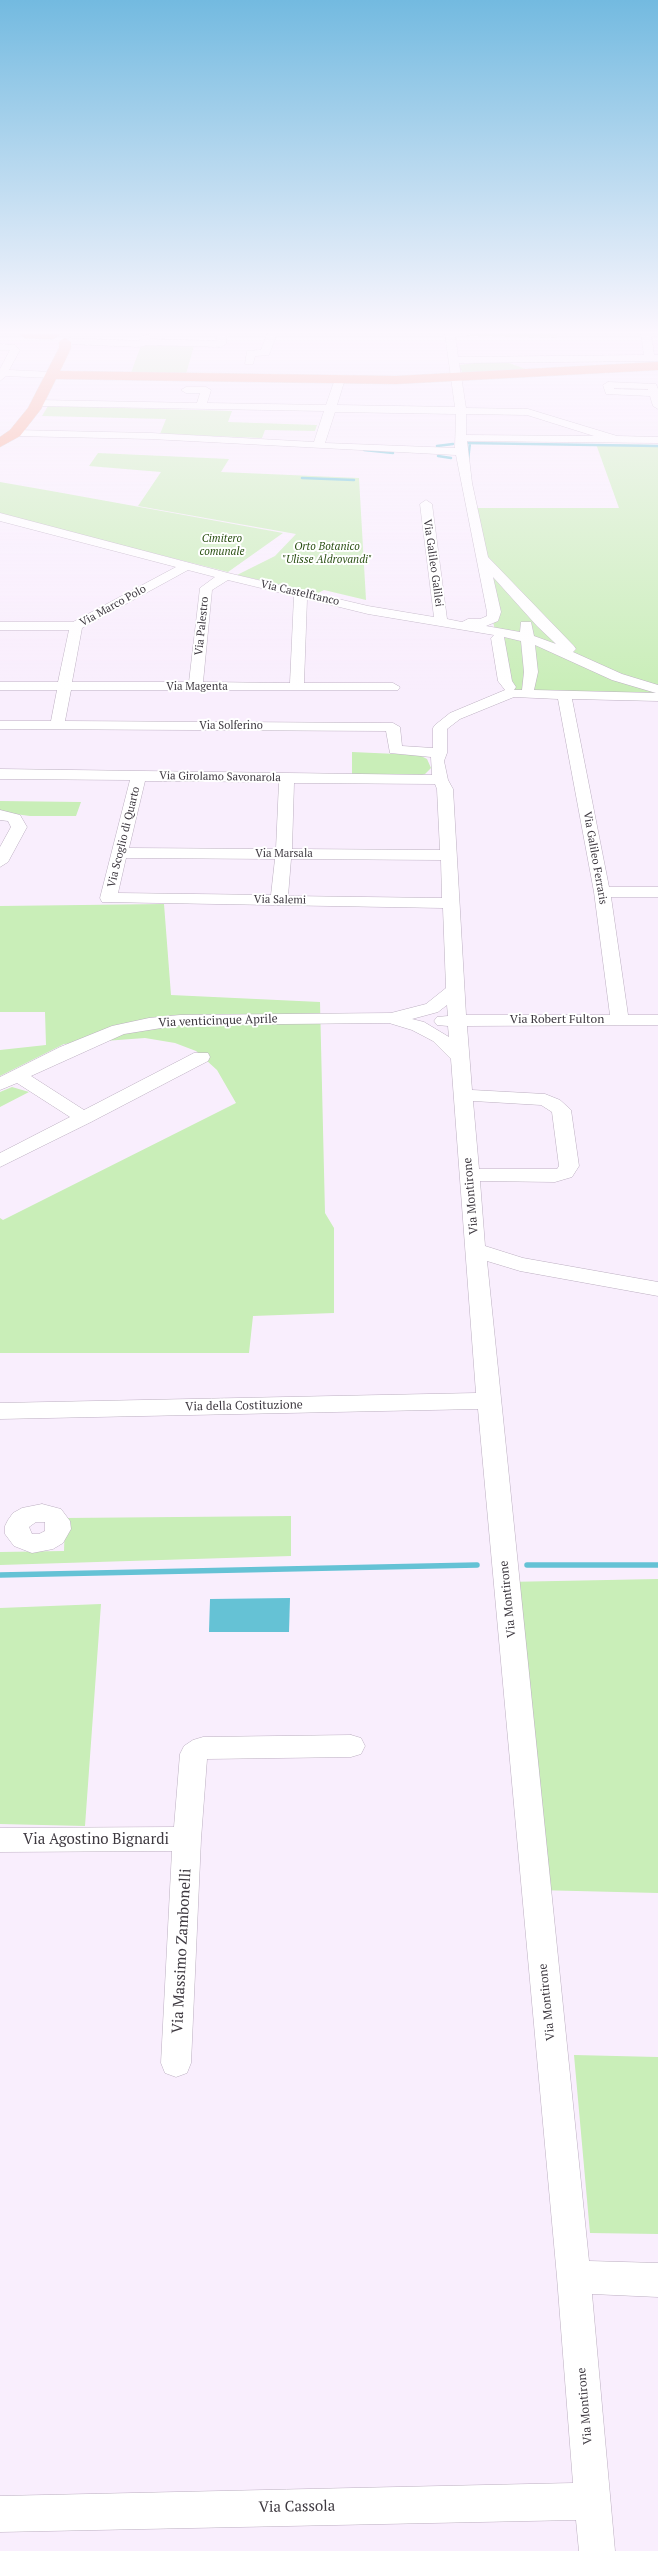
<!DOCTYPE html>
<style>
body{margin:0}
canvas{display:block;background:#f9eefd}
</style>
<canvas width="658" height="2551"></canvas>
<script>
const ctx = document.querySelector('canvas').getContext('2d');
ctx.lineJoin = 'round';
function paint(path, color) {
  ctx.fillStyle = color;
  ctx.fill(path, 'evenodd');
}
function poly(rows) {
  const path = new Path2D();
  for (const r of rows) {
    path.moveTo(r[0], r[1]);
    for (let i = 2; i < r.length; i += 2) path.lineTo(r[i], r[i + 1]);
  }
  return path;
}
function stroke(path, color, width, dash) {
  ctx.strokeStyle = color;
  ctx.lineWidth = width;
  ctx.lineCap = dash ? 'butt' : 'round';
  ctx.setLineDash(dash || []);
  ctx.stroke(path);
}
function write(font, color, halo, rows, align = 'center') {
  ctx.font = font + ' "PT Serif",serif';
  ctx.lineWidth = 4;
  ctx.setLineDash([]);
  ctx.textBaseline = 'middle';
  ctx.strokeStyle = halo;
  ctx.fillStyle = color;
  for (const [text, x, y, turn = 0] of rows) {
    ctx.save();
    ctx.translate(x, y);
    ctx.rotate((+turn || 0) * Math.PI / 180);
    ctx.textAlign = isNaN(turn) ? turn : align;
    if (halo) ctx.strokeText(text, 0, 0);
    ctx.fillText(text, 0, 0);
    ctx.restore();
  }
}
const green = poly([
 [472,334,557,334,557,338,466,336],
 [141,345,194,346,186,374,131,373],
 [501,360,531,371,463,374,459,365],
 [48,406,232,411,228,422,317,425,315,431,265,430,262,438,160,434,166,419,42,416],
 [596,444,658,445,658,697,509,697,469,508,619,508],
 [98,453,229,459,221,472,359,478,366,600,324,590,318,593,237,575,275,556,296,534,138,506,161,472,89,466],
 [0,482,57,492,283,533,228,572,0,515],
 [352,752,419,755,427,759,431,768,425,774,419,776,352,776],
 [0,801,81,802,76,816,30,816,0,812],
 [164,904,171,995,320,1002,325,1213,334,1228,334,1313,253,1316,249,1353,0,1353,0,1218,3,1220,236,1103,217,1070,196,1051,175,1043,145,1038,64,1044,0,1076,0,1050,46,1045,45,1012,0,1012,0,906],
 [12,1087,29,1092,0,1107,0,1092],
 [291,1516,291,1556,0,1565,0,1552,64,1551,65,1518],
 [658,1579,658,1893,536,1890,506,1582],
 [101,1604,85,1826,0,1824,0,1608],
 [574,2055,658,2057,658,2234,590,2233]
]);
const water = poly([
 [290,1598,289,1632,209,1632,210,1599]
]);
const streamFar1 = poly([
 [466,443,658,446],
 [437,446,453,444],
 [364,450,393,453],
 [438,456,451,458],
 [466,460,468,460,470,443],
 [302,478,354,480]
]);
const stream = poly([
 [527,1565,658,1565],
 [0,1575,477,1565]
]);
const minor = poly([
 [147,334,150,335,151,339,216,341,217,334,227,334,226,344,221,347,147,345,140,347,69,344,64,341,69,338,139,341,144,335,147,334],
 [267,334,277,334,269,355,255,356,253,364,245,364,247,351,261,350,267,334],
 [445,334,455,334,458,357,644,355,641,334,651,334,654,355,658,355,658,361,459,363,466,408,528,409,617,436,658,437,658,443,467,441,472,483,488,557,574,646,576,649,573,652,622,674,658,685,658,701,572,699,609,887,658,887,658,897,611,897,628,1015,658,1015,658,1025,467,1026,472,1090,545,1094,560,1100,571,1110,579,1166,572,1177,555,1182,480,1181,485,1246,523,1258,658,1282,658,1296,520,1271,487,1261,589,2261,658,2263,658,2297,592,2294,615,2551,579,2551,576,2520,0,2532,0,2496,573,2483,557,2277,478,1409,0,1419,0,1403,476,1393,451,1059,433,1041,412,1030,389,1023,180,1025,124,1034,31,1076,84,1110,194,1053,208,1053,210,1057,208,1061,91,1122,0,1167,0,1153,70,1117,17,1083,0,1090,0,1077,60,1047,112,1026,149,1018,180,1015,391,1013,426,1004,446,988,443,908,102,902,100,898,130,780,0,779,0,769,432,775,431,757,390,753,386,731,0,729,0,721,51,721,57,690,0,690,0,682,58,682,69,630,0,630,0,622,73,622,176,567,0,521,0,513,228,573,368,606,434,617,420,504,426,500,432,504,447,619,462,622,468,619,480,619,487,616,487,612,456,455,151,439,15,436,10,433,15,430,151,433,314,442,324,411,38,406,33,403,38,400,197,403,200,393,186,393,181,390,186,387,206,387,211,390,207,403,326,405,335,379,340,376,345,379,337,405,455,407,445,334],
 [335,412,456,414,455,448,325,443,335,412],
 [466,414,527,415,594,436,466,435,466,414],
 [188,570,215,577,200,588,189,682,72,682,82,628,188,570],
 [493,577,537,626,556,644,534,636,531,622,521,622,520,632,486,626,498,621,501,612,493,577],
 [228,580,294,596,290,683,203,682,212,590,228,580],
 [307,599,368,614,494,635,491,638,498,681,505,690,450,713,435,725,433,728,433,748,402,746,400,727,393,723,65,721,71,690,398,690,400,687,393,683,304,683,307,599],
 [504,637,521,641,524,672,522,690,514,690,516,687,512,681,504,637],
 [535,645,612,680,656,693,534,690,538,672,535,645],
 [514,697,558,699,594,892,610,1015,466,1015,453,789,448,780,444,761,447,753,447,729,460,719,514,697],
 [145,781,279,782,276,849,129,848,145,781],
 [294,783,435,784,437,789,440,850,292,849,294,783],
 [126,858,275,859,271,895,118,893,126,858],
 [291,859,441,860,442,898,288,896,291,859],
 [447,1005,448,1016,437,1017,434,1021,437,1025,448,1026,449,1037,424,1022,412,1019,438,1012,447,1005],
 [473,1101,541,1105,552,1112,559,1166,557,1169,479,1169,473,1101],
 [0,344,15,345,20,350,9,370,52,372,57,375,52,378,6,376,0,381,0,369,10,350,0,350,0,344],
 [608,382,656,384,658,389,658,409,653,406,650,396,606,394,603,385,608,382],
 [614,388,648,389,648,390,614,389,614,388],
 [0,810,20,815,27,827,8,862,0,867,0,847,11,827,8,821,0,820,0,810],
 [42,1504,61,1509,70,1521,71,1529,63,1543,53,1549,32,1553,14,1546,5,1534,5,1526,8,1520,13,1513,22,1508,42,1504],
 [36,1522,45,1522,45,1531,39,1534,32,1534,29,1527,36,1522],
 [351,1735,361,1738,365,1746,361,1754,351,1757,207,1759,201,1839,191,2063,187,2073,176,2077,165,2073,161,2063,172,1851,0,1852,0,1828,174,1827,180,1754,184,1746,193,1740,203,1737,351,1735]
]);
const major = poly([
 [19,334,59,334,59,335,53,339,25,338,19,334],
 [65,338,71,342,71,348,60,371,396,376,658,362,658,370,396,384,56,379,41,409,20,436,0,447,0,437,10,430,28,408,59,348,59,342,65,338]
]);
const farParknames = [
 ["Cimitero",222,539],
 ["comunale",222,552],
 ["Orto Botanico",327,547],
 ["\"Ulisse Aldrovandi\"",327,560]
];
const farStreetnames = [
 ["Via Galileo Galilei",433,563,82],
 ["Via Castelfranco",300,593,13],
 ["Via Marco Polo",113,606,-29],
 ["Via Palestro",202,626,-84],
 ["Via Magenta",197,687],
 ["Via Solferino",231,726],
 ["Via Girolamo Savonarola",220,777,1],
 ["Via Scoglio di Quarto",124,837,-76],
 ["Via Marsala",284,854],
 ["Via Galileo Ferraris",595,858,80],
 ["Via Salemi",280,900,1]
];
const streetNames = [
 ["Via Robert Fulton",557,1020],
 ["Via venticinque Aprile",218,1021,-2],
 ["Via Montirone",471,1196,-95],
 ["Via della Costituzione",244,1406,-1],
 ["Via Montirone",508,1599,-96],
 ["Via Montirone",547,2002,-96],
 ["Via Montirone",585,2406,-95]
];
const nearStreetnames = [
 ["Via Agostino Bignardi",96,1840],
 ["Via Massimo Zambonelli",182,1951,-87],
 ["Via Cassola",297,2507,-1]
];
paint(green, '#c9eeb8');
paint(water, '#65c2d5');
stroke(streamFar1, '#65c2d5', 2.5);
stroke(stream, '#65c2d5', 5.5);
stroke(minor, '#bcafc1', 1);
stroke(major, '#d5d3d5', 1);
paint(minor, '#fff');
paint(major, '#f8a78e');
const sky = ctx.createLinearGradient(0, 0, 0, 691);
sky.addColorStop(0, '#73bae0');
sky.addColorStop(0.48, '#fcf7fe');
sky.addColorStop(1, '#fcf7fe00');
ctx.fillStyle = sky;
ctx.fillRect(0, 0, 658, 691);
write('italic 11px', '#2b5014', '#fff', farParknames);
write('11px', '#3e3940', '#fff', farStreetnames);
write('12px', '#3e3940', '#fff', streetNames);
write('15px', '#3e3940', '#fff', nearStreetnames);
</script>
